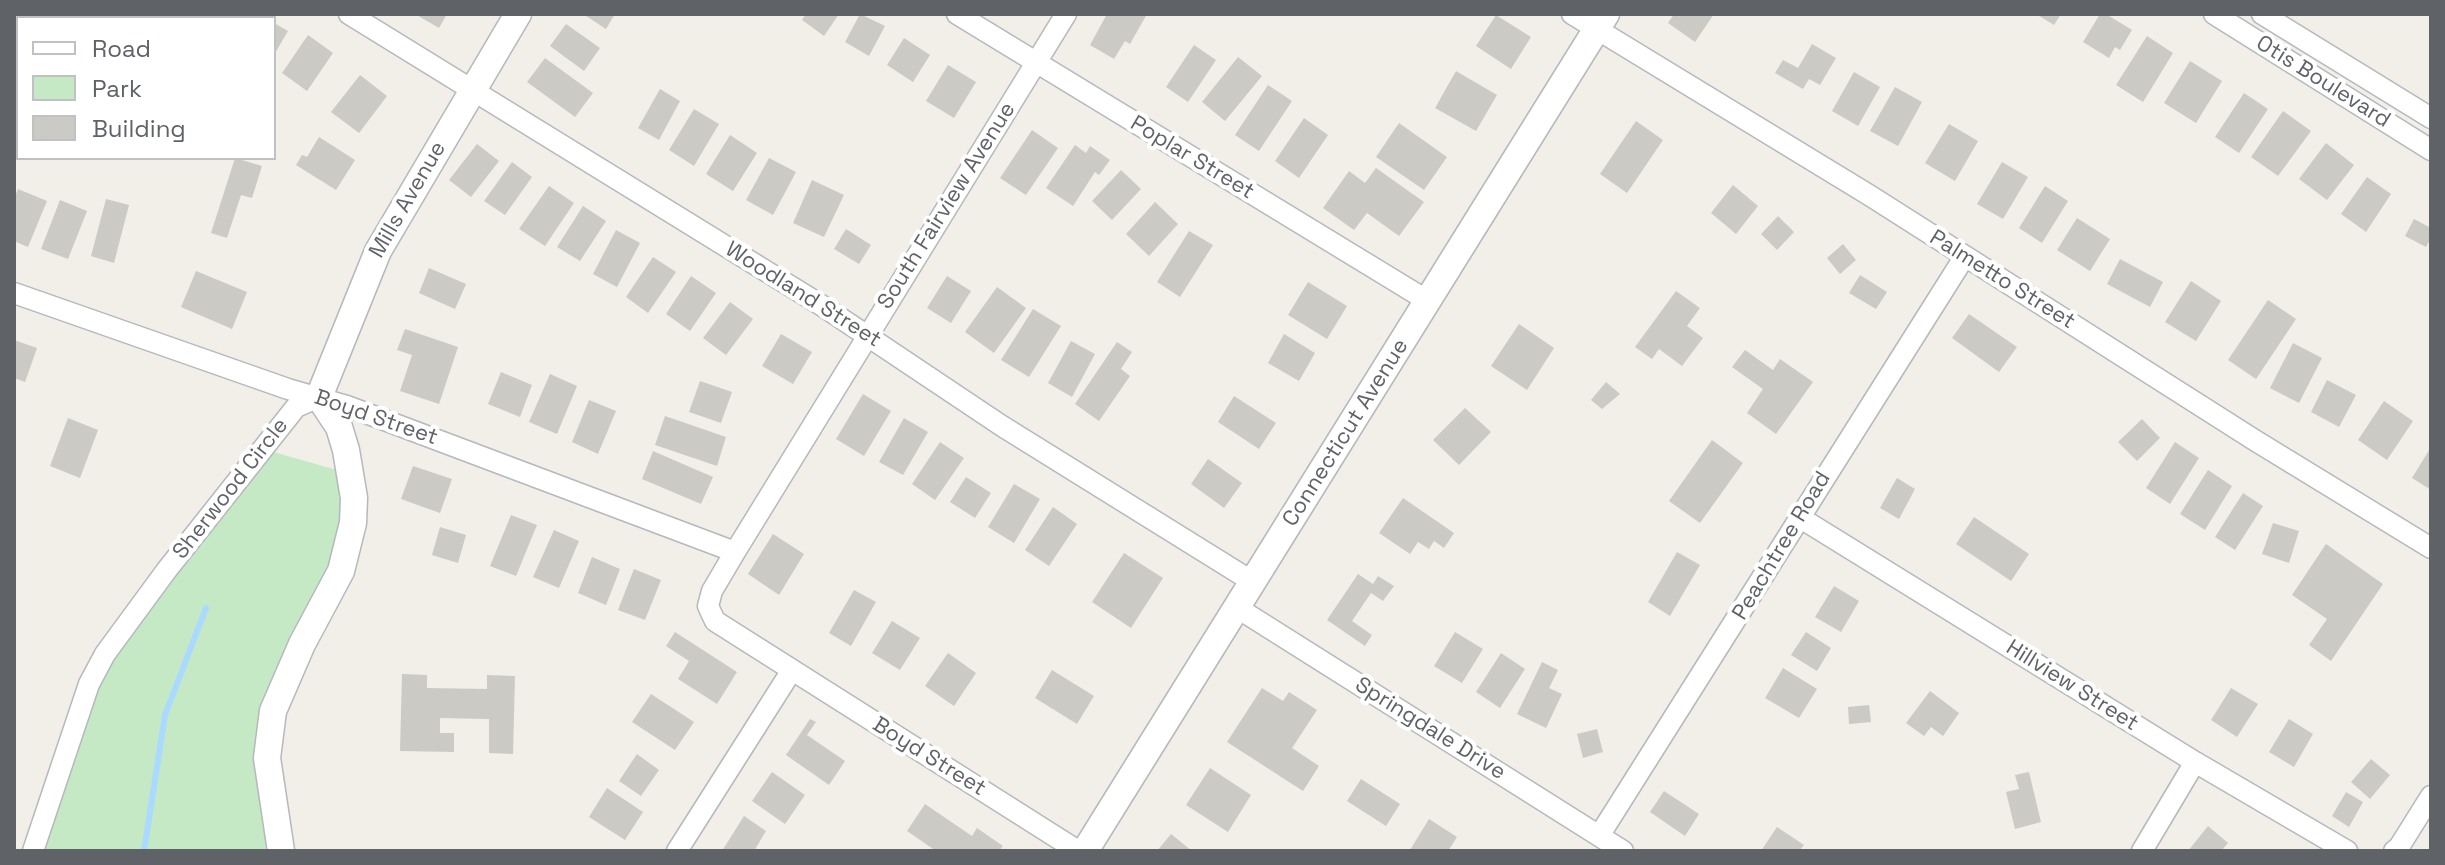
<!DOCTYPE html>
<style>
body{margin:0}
#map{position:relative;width:2445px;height:865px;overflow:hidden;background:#f1efe8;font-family:"Space Grotesk",sans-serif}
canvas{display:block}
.frame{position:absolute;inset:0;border:16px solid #5f6368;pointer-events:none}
.legend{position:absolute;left:16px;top:16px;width:260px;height:144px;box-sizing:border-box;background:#fff;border:2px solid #bfc1c3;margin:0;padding:10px 14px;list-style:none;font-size:24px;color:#5f6368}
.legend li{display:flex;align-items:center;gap:16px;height:40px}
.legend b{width:40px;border:2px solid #bfc1c3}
</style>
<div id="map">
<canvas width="2445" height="865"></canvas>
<div class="frame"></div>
<ul class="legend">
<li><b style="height:10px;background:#fff"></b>Road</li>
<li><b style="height:22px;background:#c5e8c5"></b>Park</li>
<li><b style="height:22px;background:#cccac5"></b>Building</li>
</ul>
</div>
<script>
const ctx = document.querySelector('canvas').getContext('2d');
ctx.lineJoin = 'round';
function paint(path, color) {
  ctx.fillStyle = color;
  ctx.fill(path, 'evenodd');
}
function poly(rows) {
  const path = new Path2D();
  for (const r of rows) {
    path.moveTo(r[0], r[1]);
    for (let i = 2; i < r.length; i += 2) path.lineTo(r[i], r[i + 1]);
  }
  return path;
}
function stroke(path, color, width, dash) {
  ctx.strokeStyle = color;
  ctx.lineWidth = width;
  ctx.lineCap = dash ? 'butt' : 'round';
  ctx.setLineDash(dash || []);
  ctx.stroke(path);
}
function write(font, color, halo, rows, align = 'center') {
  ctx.font = font + ' "Space Grotesk",sans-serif';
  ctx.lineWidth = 8;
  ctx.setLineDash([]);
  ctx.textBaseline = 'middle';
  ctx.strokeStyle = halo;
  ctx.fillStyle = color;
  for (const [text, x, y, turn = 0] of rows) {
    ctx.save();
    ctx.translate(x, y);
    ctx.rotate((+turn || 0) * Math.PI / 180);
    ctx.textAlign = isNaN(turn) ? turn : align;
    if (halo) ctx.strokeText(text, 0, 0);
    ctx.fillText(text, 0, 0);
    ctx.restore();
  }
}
const green = poly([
 [263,449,351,474,353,523,273,711,281,851,33,851,89,684]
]);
const stream = poly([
 [144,851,165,715,206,608]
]);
const building = poly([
 [208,14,247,14,244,18,205,18],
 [415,14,447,14,439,28],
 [583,14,615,14,606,29],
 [806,14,839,14,824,36,802,20],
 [860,14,885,26,869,56,845,42],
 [1107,14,1147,14,1130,44,1125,41,1114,59,1090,45],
 [1674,14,1714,14,1695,42,1668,23],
 [2036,14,2061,14,2054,25],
 [2100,14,2106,14,2132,30,2120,50,2115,47,2109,58,2083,42],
 [1496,15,1531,37,1511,69,1476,46],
 [274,23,288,31,274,55],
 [566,24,600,48,584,71,550,46],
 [308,35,333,53,307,91,282,73],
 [2147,36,2173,53,2143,102,2116,85],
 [904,38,930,55,913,82,887,65],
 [1812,44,1836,58,1820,85,1809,79,1803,89,1775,73,1783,60,1798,68],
 [1194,45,1216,60,1188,102,1166,87],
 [1238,57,1262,76,1225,121,1202,102],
 [545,58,593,93,575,117,527,82],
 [2190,61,2222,81,2196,123,2164,103],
 [948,65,976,82,954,118,926,101],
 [1456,71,1497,95,1476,131,1435,108],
 [1854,72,1880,87,1858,126,1832,111],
 [360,75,387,96,359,133,331,112],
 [1268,85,1292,101,1259,151,1235,135],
 [1895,87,1922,102,1898,146,1870,131],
 [660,89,680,101,659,140,638,128],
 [2244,93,2268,109,2239,153,2215,137],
 [694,109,719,124,694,166,669,150],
 [2283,111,2311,131,2278,176,2251,157],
 [1304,118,1328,135,1299,178,1275,161],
 [1636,121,1663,140,1627,193,1600,174],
 [1399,123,1447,157,1424,190,1376,157],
 [1949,124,1978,141,1955,181,1925,163],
 [1032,130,1058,148,1026,195,1000,178],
 [730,135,757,153,733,191,706,174],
 [319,137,355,160,336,190,296,165,302,155,307,157],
 [2326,143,2354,165,2327,200,2299,179],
 [477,144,499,161,471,197,449,180],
 [1075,145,1086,153,1090,146,1110,160,1099,175,1095,172,1073,206,1046,188],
 [235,158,262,166,252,198,241,195,227,238,211,233],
 [769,158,796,172,773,215,746,200],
 [512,162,532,177,505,215,484,201],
 [2002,162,2028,177,2003,219,1977,204],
 [1376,168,1424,202,1399,236,1367,213,1354,230,1323,208,1349,171,1365,183],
 [1121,170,1141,189,1112,220,1092,201],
 [2367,177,2391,194,2366,232,2341,214],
 [812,180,844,195,824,237,793,223],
 [1733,185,1758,206,1736,234,1711,213],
 [549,186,574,203,545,246,519,229],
 [2045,186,2068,201,2042,243,2019,228],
 [18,189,47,201,28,247,14,241,14,199],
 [106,199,129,205,114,263,91,256],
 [60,200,87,211,68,259,41,249],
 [1155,202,1178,224,1149,256,1126,234],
 [583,206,606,221,580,261,557,247],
 [1778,216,1794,232,1777,250,1761,234],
 [2077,218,2110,239,2090,271,2057,250],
 [2414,219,2431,228,2431,238,2426,247,2405,236],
 [846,229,871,245,859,264,834,249],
 [616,230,640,243,617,287,593,274],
 [1189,231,1213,245,1180,297,1157,282],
 [1843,244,1856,260,1840,274,1827,258],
 [653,257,676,272,648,313,626,297],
 [2120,259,2163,282,2150,307,2107,284],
 [429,268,466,284,455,309,419,293],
 [196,271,247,292,232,329,181,307],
 [1860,275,1887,292,1876,309,1849,293],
 [691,276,716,293,690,331,666,314],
 [947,276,971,291,951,323,927,308],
 [2191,281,2221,301,2196,341,2165,322],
 [1308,282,1347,306,1327,339,1288,315],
 [997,287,1026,308,994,353,965,332],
 [1676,291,1700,308,1687,326,1703,338,1682,366,1659,349,1652,359,1635,347],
 [2268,300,2296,319,2256,379,2228,360],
 [730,302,753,319,726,355,703,338],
 [1033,309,1061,326,1029,377,1001,360],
 [1969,314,2017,347,1999,372,1952,338],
 [1519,324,1554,348,1527,390,1491,366],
 [405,329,458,347,439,404,400,391,412,355,397,350],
 [781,334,812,352,793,384,762,366],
 [1284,334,1315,353,1299,381,1268,363],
 [14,340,37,348,25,382,14,378],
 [1071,341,1095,354,1072,397,1048,383],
 [1117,342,1132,352,1121,369,1130,376,1099,421,1075,404],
 [2293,343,2322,358,2299,403,2270,388],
 [1745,350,1773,370,1780,359,1813,382,1776,434,1747,413,1763,389,1732,367],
 [501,372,532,385,520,417,488,404],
 [550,374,577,386,557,434,529,422],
 [2327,380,2356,395,2339,427,2311,412],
 [700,381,732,392,721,423,689,412],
 [1606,382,1620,394,1602,409,1591,400],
 [863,394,891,411,864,456,836,439],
 [1234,396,1276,423,1259,449,1218,422],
 [589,400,616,411,598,454,572,442],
 [2384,401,2413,421,2387,460,2358,440],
 [1465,408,1491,432,1459,465,1433,440],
 [665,416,726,437,717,466,655,445],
 [68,418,98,430,80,478,50,466],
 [904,418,928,432,903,475,879,462],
 [2142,419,2160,438,2137,461,2118,442],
 [1712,440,1743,463,1700,523,1669,501],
 [940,442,964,458,935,500,912,484],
 [2175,442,2199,458,2170,504,2146,488],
 [2431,447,2431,490,2412,478],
 [653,451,713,477,701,504,642,479],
 [1208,459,1242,483,1224,508,1191,484],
 [413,466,452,479,440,513,401,499],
 [2208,470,2232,486,2205,530,2180,514],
 [966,477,991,493,975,518,950,502],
 [1897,478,1915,489,1899,519,1880,508],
 [1014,484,1040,499,1014,543,988,527],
 [2243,493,2263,506,2235,550,2215,537],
 [1403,498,1454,533,1444,548,1434,541,1429,549,1418,542,1410,554,1379,533],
 [1053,507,1077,524,1049,566,1025,550],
 [511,515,537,525,516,576,490,566],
 [1974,517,2029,554,2011,581,1956,544],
 [2273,523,2299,531,2289,563,2262,554],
 [440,527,466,535,458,563,432,555],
 [554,530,579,541,559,588,533,577],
 [773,534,804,554,779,595,748,574],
 [2326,544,2383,584,2331,661,2309,645,2327,619,2292,595],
 [1677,552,1700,565,1670,616,1648,602],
 [1124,553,1163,578,1131,628,1092,602],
 [592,557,620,569,606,605,578,593],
 [634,569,661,580,645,620,618,610],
 [1358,574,1373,584,1378,576,1394,586,1383,601,1371,593,1352,621,1372,635,1365,646,1327,620],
 [1834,586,1859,601,1841,632,1815,617],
 [854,590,876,602,851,646,829,633],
 [892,621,920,638,900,670,872,653],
 [675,632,737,672,717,704,678,679,689,661,666,646],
 [1455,632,1483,649,1462,683,1434,666],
 [1806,632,1831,648,1817,671,1791,655],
 [948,653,976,673,954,706,925,686],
 [1501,653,1525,669,1500,708,1476,692],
 [1542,662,1558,670,1549,688,1562,694,1546,728,1517,714],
 [1783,668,1817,689,1799,718,1765,698],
 [1052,670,1094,696,1077,724,1035,698],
 [402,674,427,675,427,688,487,689,487,675,515,676,513,754,489,753,489,719,440,718,440,733,454,733,454,752,400,751],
 [1262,688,1283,701,1289,692,1317,710,1292,748,1319,766,1303,791,1227,742],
 [2231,688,2258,704,2237,737,2211,720],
 [1930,691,1959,713,1943,736,1931,727,1924,736,1906,723],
 [651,694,694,722,675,750,632,722],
 [1869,705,1871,722,1849,724,1848,707],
 [810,719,816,722,807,735,845,761,829,785,786,755],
 [2289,719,2313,734,2294,767,2269,752],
 [1597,729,1603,752,1583,758,1577,734],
 [637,754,659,770,641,796,619,781],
 [2371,759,2390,775,2370,799,2351,782],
 [1210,768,1251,795,1228,832,1186,805],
 [772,772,805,795,785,824,752,801],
 [2029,772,2041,822,2015,829,2006,792,2019,789,2015,775],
 [1361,779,1400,804,1386,826,1347,801],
 [607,788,643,812,625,840,589,817],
 [1664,791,1699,814,1685,836,1650,812],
 [2346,792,2363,802,2349,827,2332,816],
 [925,804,972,836,977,828,1003,846,999,851,936,851,907,831],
 [744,816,766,831,754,851,722,851],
 [1429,819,1457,837,1448,851,1410,850],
 [2208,826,2228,843,2221,851,2188,851],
 [1777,827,1804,845,1799,851,1761,851],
 [1171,834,1192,851,1157,851]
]);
const minor = poly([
 [349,14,821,305,1002,426,1253,582],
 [957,14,1428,301],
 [1066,14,735,552,712,591,708,606,715,621,1078,851],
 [1572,14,1869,195,2256,441,2431,548],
 [2214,14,2431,150],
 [2262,14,2431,118],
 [14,293,288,389,347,406,735,552],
 [1799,517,2195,762,2347,851],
 [1236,607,1623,851],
 [1599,836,1965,256],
 [33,851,89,684,105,654,166,571,296,407,319,397],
 [677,851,792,670],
 [2142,851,2195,762],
 [2394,851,2399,847,2431,796]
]);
const tertiary = poly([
 [281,851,267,758,273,711,302,644,341,571,353,523,354,498,346,450,339,427,319,397,378,251,518,14],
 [1085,851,1606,14]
]);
const streetNames = [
 ["Otis Boulevard",2323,82,32],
 ["Poplar Street",1192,158,31],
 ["Mills Avenue",408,200,-60],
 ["South Fairview Avenue",947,206,-58],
 ["Palmetto Street",2002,280,32],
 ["Woodland Street",803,295,32],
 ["Boyd Street",376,418,19],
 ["Connecticut Avenue",1346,433,-58],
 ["Sherwood Circle",231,489,-52],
 ["Peachtree Road",1782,546,-59],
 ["Hillview Street",2072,686,32],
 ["Springdale Drive",1430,729,32],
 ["Boyd Street",929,757,32]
];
paint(green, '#c5e8c5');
stroke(stream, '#aadaff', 6);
paint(building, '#cccac5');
stroke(minor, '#b5b8bc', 23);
stroke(tertiary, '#b5b8bc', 29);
stroke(minor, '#fff', 20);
stroke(tertiary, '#fff', 26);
write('22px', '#5f6368', '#fff', streetNames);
</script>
